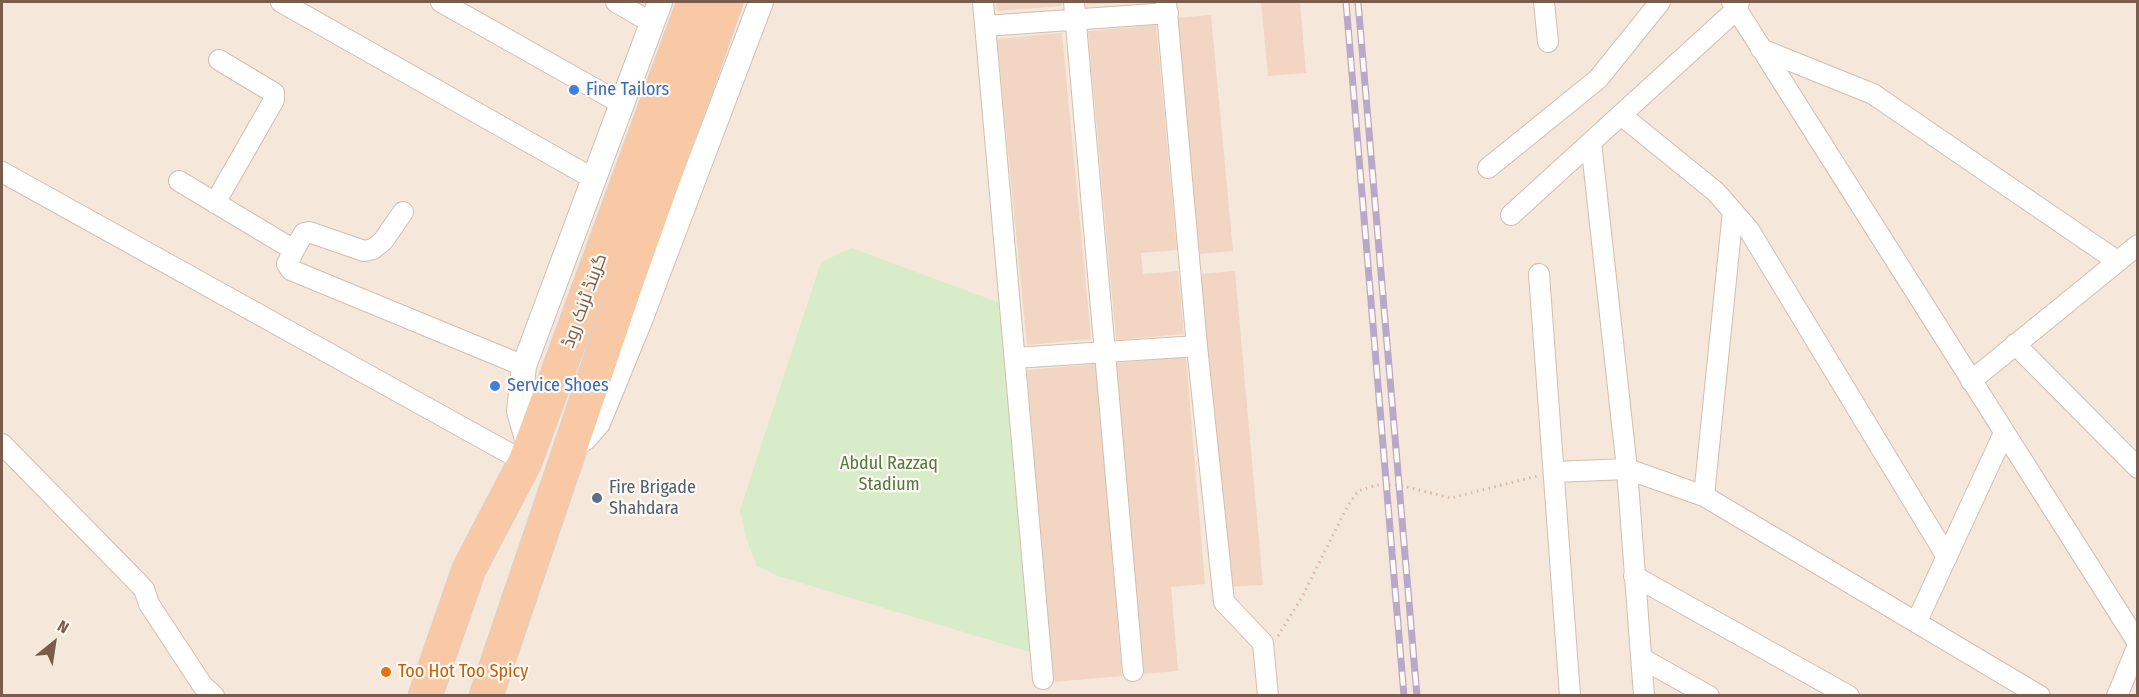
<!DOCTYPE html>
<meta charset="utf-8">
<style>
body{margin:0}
#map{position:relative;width:2139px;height:697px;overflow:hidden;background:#fdf6ec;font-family:"Fira Sans Condensed",sans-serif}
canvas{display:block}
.frame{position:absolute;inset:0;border:3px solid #7a5c4d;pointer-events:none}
.north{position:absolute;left:24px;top:613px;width:60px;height:60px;-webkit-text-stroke:4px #fffaf3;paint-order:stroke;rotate:30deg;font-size:16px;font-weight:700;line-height:24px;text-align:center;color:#7a5c4d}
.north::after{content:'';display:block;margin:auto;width:21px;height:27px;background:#7a5c4d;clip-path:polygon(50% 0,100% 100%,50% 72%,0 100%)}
</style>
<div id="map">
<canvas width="2139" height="697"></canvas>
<div class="frame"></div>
<div class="north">N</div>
</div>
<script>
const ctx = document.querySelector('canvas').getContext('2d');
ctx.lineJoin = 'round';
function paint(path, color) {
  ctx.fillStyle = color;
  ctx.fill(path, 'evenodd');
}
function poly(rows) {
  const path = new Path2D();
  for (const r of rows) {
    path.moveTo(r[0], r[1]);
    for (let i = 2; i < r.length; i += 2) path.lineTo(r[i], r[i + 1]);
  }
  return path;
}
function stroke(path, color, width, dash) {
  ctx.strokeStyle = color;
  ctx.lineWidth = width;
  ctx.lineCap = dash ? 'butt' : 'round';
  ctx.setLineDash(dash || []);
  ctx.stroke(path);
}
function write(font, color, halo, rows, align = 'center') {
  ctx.font = font + ' "Fira Sans Condensed",Cairo,sans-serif';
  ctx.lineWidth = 4.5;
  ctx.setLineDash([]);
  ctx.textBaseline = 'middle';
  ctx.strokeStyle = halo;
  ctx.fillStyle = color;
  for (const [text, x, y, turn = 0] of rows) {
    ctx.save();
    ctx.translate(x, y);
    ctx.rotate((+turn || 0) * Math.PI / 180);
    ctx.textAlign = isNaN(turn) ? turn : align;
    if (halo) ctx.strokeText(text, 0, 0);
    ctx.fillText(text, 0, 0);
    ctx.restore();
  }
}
const residential = poly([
 [2,2,2137,2,2137,695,2,695]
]);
const green = poly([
 [852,248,1003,304,1036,654,778,576,757,566,747,541,740,510,821,262]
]);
const building = poly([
 [996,2,1062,2,1062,6,997,11],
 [1086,2,1113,2,1113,3,1087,5],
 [1261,2,1300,2,1306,73,1268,76],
 [1211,15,1233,251,1199,254,1176,18],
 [1156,25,1177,250,1141,253,1143,274,1178,271,1184,334,1116,340,1088,31],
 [1062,33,1091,339,1027,345,997,39],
 [1235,271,1263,585,1227,587,1199,274],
 [1186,357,1205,584,1171,587,1178,671,1141,674,1115,363],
 [1096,364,1122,676,1053,682,1027,370]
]);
const path = poly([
 [1278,636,1302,597,1347,507,1358,491,1377,485,1399,485,1451,498,1537,476]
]);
const minor = poly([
 [281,2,594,179],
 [441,2,622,104],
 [616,2,652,23],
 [983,2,1043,679],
 [1074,2,1133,671],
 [1166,2,1197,346,1224,602,1263,643,1268,696],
 [1544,2,1548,42],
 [1732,2,2138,643],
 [985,26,1168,13],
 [1761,49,1873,94,2117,261],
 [1621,115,1716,192,1749,230,1947,557],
 [1591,142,1627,469,1644,696],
 [1488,168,1598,79,1660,2],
 [2,172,525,462],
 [179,181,294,250,287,264,291,270,524,366],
 [215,203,274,100,274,93,219,60],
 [1511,215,1737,9,1739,2],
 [294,250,304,233,309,232,364,251,373,249,383,241,403,212],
 [1539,274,1570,696],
 [2015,344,2138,468],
 [1015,358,1197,346],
 [1971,381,2138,245],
 [2,444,144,589,149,604,203,686,214,696],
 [1554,472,1627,469,1704,496,2040,696],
 [1704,496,1733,211],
 [1634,576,1849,696],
 [1917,621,2004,433],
 [1641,658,1709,696],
 [2117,696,2138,645]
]);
const tertiary = poly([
 [572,446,585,438,598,423,641,318,761,2],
 [530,450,519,411,524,366,660,2]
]);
const trunk = poly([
 [425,696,469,569,525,462,694,2],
 [486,696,625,287,726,2]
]);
const rail = poly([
 [1346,2,1404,696],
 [1358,2,1417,696]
]);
const markers = [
 [574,90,6,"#3f7fe0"],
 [495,386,6,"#3f7fe0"],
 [597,498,6,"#5c6f8a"],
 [386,672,6,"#e8710a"]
];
const shopNames = [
 ["Fine Tailors",586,90],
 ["Service Shoes",507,386]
];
const streetNames = [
 ["گرینڈ ٹرنک روڈ",585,301,-70]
];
const parkNames = [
 ["Abdul Razzaq",889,464],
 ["Stadium",889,485]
];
const serviceNames = [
 ["Fire Brigade",609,488],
 ["Shahdara",609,509]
];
const foodNames = [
 ["Too Hot Too Spicy",398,672]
];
paint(residential, '#f5e8da');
paint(green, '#d8ecc9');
paint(building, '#f3d5c3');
stroke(minor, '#d1beb0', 22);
stroke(tertiary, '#d1beb0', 26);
stroke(trunk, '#dad1cd', 35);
stroke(path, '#d9b8a5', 3, [1.5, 4.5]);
stroke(minor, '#fff', 20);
stroke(tertiary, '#fff', 24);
stroke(trunk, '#f9c8a4', 33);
stroke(rail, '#b9a8c9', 7);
stroke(rail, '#fffaf3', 4.5, [14]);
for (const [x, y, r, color] of markers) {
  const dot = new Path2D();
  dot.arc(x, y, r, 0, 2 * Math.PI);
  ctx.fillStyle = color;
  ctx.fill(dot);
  stroke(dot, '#fffaf3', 2);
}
write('18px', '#366cbe', '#fffaf3', shopNames, 'left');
write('18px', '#7a5c4d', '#fffaf3', streetNames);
write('18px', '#537a41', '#fffaf3', parkNames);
write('18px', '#4e5e75', '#fffaf3', serviceNames, 'left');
write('18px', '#c56008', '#fffaf3', foodNames, 'left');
</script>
